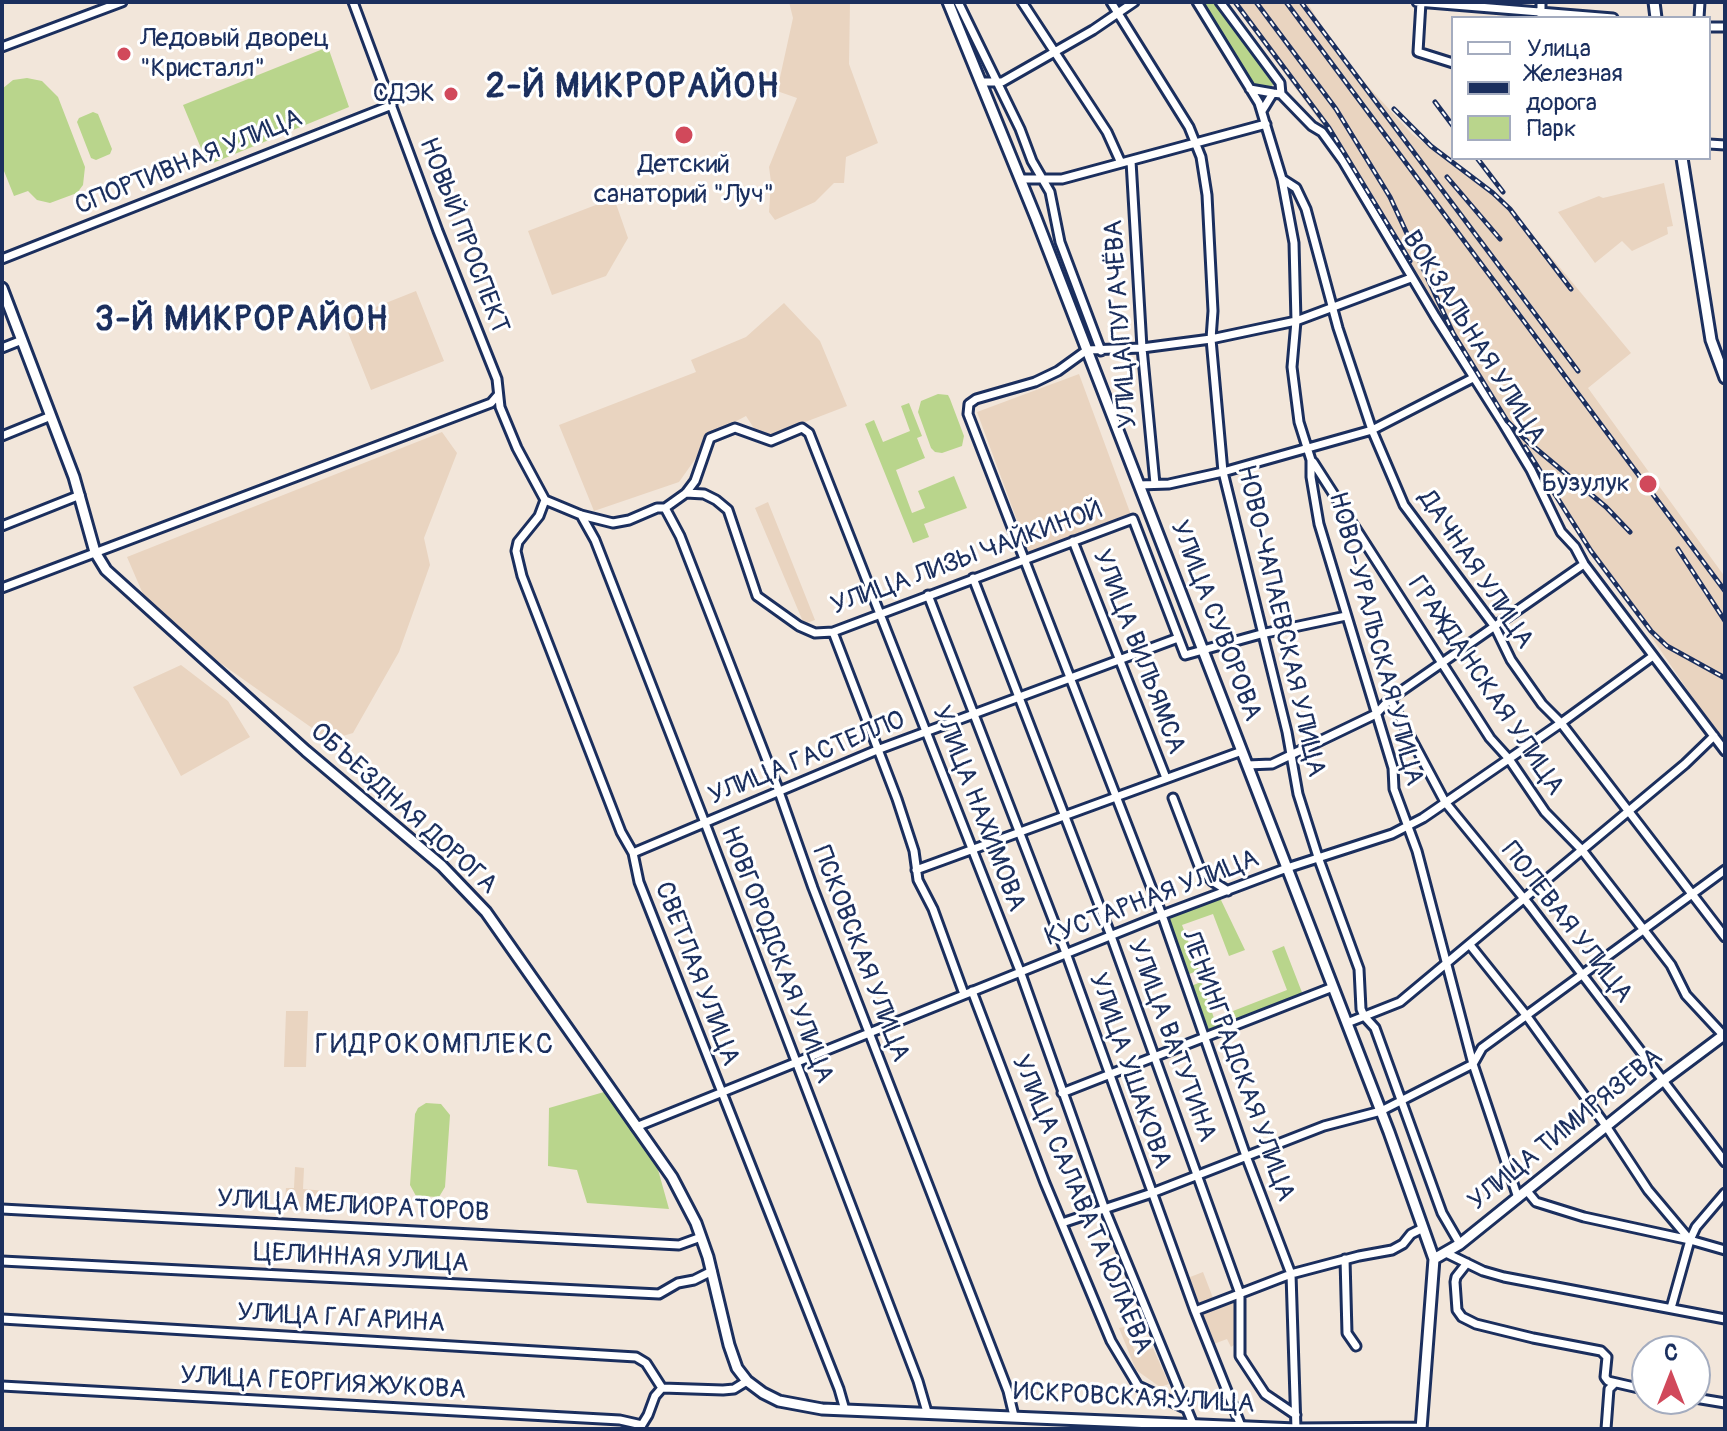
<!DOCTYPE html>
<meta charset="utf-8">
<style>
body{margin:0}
#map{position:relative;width:1727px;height:1431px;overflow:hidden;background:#f2e6da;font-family:Pangolin,sans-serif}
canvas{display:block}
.frame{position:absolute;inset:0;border:4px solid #1b2f5e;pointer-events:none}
.legend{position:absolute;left:1451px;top:16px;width:260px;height:144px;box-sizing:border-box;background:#fff;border:2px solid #a4acbf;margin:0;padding:10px 14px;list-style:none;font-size:24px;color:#1b2f5e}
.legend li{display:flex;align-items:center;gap:16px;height:40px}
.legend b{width:40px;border:2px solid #a4acbf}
.north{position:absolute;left:1631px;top:1335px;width:80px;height:80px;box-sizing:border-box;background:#fff;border:2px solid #a4acbf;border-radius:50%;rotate:0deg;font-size:22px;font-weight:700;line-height:32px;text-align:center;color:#1b2f5e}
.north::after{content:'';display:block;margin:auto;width:28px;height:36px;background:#d1495b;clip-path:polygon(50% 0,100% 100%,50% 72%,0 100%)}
</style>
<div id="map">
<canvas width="1727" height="1431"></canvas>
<div class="frame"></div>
<ul class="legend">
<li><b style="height:10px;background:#fff"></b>Улица</li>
<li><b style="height:10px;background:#1b2f5e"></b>Железная дорога</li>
<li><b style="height:22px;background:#b9d58c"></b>Парк</li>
</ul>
<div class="north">С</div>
</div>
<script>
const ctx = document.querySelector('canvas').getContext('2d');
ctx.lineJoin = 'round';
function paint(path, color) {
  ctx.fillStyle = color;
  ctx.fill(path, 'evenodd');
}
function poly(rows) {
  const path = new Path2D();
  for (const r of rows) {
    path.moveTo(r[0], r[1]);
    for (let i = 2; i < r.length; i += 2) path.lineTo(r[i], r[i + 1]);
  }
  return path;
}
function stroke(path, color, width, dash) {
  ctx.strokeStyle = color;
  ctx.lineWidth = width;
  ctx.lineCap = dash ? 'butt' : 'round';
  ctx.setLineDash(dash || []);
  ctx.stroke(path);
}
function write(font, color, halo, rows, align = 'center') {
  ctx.font = font + ' Pangolin,sans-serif';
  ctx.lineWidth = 6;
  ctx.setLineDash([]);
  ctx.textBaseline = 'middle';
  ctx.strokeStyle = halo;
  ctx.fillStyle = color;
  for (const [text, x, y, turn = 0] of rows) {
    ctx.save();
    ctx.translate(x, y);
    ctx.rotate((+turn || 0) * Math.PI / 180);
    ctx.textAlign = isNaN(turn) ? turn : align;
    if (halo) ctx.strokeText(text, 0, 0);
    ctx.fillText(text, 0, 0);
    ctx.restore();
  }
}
const built = poly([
 [789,2,850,2,849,64,878,143,846,157,844,183,834,183,815,202,775,220,769,212,771,182,769,167,797,98,777,91,793,18],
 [1232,2,1307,2,1340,56,1412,134,1512,210,1631,353,1588,388,1725,577,1725,745,1462,359,1412,266,1332,138],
 [1664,183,1673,226,1667,227,1668,234,1632,251,1622,241,1595,263,1558,212,1599,196,1603,198],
 [614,198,628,238,606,276,552,295,528,231],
 [416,291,444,361,371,390,343,320],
 [784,303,820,341,847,406,761,439,746,416,708,436,701,451,679,482,594,511,559,425,696,372,691,360,746,337],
 [1079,374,1131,515,1029,553,977,412],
 [442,432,457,453,424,538,430,565,399,652,353,733,329,740,216,660,143,594,127,557],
 [768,502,784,542,815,620,804,624,755,508],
 [181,665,228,701,250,737,181,776,133,687],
 [286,1011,308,1011,306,1067,284,1067],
 [295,1167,304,1168,303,1189,337,1192,335,1213,284,1209,286,1188,294,1188],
 [1203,1272,1213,1298,1236,1290,1238,1294,1237,1343,1231,1347,1227,1339,1211,1345,1185,1279],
 [1124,1327,1136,1354,1153,1348,1169,1384,1160,1387,1136,1370,1119,1328]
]);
const green = poly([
 [1203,2,1218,2,1276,83,1267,89,1253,84],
 [328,47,349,107,208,165,183,105],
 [27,78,42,81,58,97,85,167,83,185,77,193,50,203,37,200,28,191,14,196,2,166,2,89,13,80],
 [93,112,98,114,112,149,110,154,96,160,91,158,77,122,79,118],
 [938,394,948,395,950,399,964,436,962,446,942,453,935,452,931,448,918,412,921,401],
 [909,403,922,436,917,438,925,458,896,470,912,513,925,508,918,491,954,476,967,508,924,524,929,537,913,543,865,424,874,420,883,442,910,431,901,406],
 [1220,898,1245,950,1229,956,1213,914,1182,925,1199,970,1187,975,1166,918],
 [1284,946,1303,995,1237,1020,1233,1011,1287,990,1272,951],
 [1201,982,1214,1018,1230,1012,1234,1022,1208,1032,1191,986],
 [604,1092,657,1166,669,1209,587,1203,577,1170,548,1166,549,1108],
 [426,1103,441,1104,450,1115,445,1187,439,1197,416,1196,410,1185,415,1114,418,1108]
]);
const minor = poly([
 [353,2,438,231,497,379,500,407,517,448,545,500,581,515,613,523,629,520,657,508,665,508,686,493,695,481,710,438,735,428,771,441,802,428,809,433,1020,971,1105,1210,1193,1424],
 [958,2,1020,129,1032,161,1050,192,1060,242,1101,351],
 [1022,2,1107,132,1121,163],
 [1111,2,1189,127,1201,157,1207,195,1213,311,1211,339,1223,472,1287,732,1298,794,1318,857,1359,969,1361,1009,1364,1016,1375,1028,1442,1213,1460,1244],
 [1197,2,1259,103,1282,179,1294,243,1296,321,1292,367,1299,422,1311,460,1311,477,1319,524,1393,768,1394,789,1417,851,1473,1064,1518,1198],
 [1220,2,1280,83,1281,94],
 [1417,2,1613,18],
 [1421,2,1418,52,1453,63],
 [1541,18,1541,2],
 [1699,18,1700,2],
 [1709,27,1725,27],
 [2,47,122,2],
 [981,82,1002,82,1093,30,1134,2],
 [1250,89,1273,93],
 [1262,111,1273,93,1281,94,1312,126,1322,132,1343,161,1435,316,1501,420,1531,470,1561,532,1575,547,1584,564,1725,751],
 [1709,144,1725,145],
 [1131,161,1142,348,1155,484],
 [1021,179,1062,179,1266,124],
 [1282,179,1296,188,1306,209,1338,328,1372,430,1404,505,1495,627,1511,660,1542,704,1561,723,1725,937],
 [2,259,392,105],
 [2,348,22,340],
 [2,436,51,416],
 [1313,462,1490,738,1509,759,1545,812,1582,850,1671,965,1686,995,1725,1037],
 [1139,485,1169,484,1223,472,1372,430,1473,378],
 [686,493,704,494,716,500,728,510,757,596,799,626,815,633,833,632,1133,519,1185,655,1261,634,1346,616],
 [545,500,539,516,518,542,516,551,522,576,621,832,633,853,639,882,839,1389,845,1410],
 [665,508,680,536,777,786,813,888,1008,1391,1014,1416],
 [581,515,595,540,705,823,918,1381,927,1412],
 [2,526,80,495],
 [1073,541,1166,778],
 [973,578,1111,936,1240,1294,1240,1356,1265,1394,1296,1415],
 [2,588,491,403,498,395],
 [928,595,1066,953,1195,1311,1241,1426],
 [833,632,897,799,914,851,918,880,933,909,964,994],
 [1390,699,1445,802,1530,906,1725,1162],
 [1247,765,1272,764,1376,714,1390,699,1584,564],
 [1173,798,1199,866,1212,881,1228,891],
 [633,853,877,750,1178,638],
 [916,870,1242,751],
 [1470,945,1526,1015,1606,1126,1648,1190,1690,1240],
 [972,991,1045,1183,1111,1341,1138,1386,1185,1408],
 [1347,1023,1400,1002,1685,764,1714,736],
 [1062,1093,1333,987],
 [636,1127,1162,915,1287,868,1392,834,1423,818,1561,723,1653,656],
 [1527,1191,1536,1202,1584,1217,1690,1240,1725,1250],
 [2,1209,679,1245,701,1237],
 [1062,1223,1152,1193,1324,1126,1381,1111,1473,1064,1482,1048,1725,870],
 [1446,1253,1483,1271,1504,1277,1725,1319],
 [1345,1259,1347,1333,1356,1346],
 [2,1261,659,1294,678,1283,694,1280,712,1271],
 [1467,1263,1456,1277,1455,1282,1457,1310,1462,1317,1476,1324,1533,1338,1601,1351,1607,1357,1605,1377,1608,1381,1647,1390],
 [1671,1308,1690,1240,1696,1227,1725,1193],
 [1195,1311,1291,1274,1359,1256,1392,1250,1403,1244,1411,1234,1423,1228],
 [2,1319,636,1357,646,1363,662,1388],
 [2,1386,620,1420,642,1425],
 [662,1388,723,1390,734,1389,747,1381],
 [1695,1398,1725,1403],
 [640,1428,648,1415,655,1396,662,1388],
 [1296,1429,1291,1274,1246,1156,1162,915,968,414,969,404,976,399,1035,382,1058,371,1087,350,1142,348,1211,339,1296,321,1411,278],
 [1606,1429,1609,1389,1614,1384]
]);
const major = poly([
 [948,2,1036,218,1389,1132,1434,1259,1421,1429],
 [1654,2,1656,18],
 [1682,158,1711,340,1725,378],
 [2,288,74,477,95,552,106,570,306,751,442,866,486,912,672,1177,696,1223,708,1257,729,1345,737,1368,747,1381,763,1393,779,1401,822,1409,1296,1429,1421,1428],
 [1434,1259,1460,1244,1661,1082,1725,1034]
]);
const rail = poly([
 [1235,2,1329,128,1410,261],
 [1256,2,1336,109,1390,197,1453,333,1507,421,1528,442,1606,507,1630,532],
 [1286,2,1725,591],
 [1301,2,1578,371],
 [1435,102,1453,126],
 [1394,109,1431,146,1493,193,1510,209,1571,289],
 [1477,158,1503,192],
 [1447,177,1500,239],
 [1525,447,1591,551,1651,631,1667,646,1725,678],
 [1678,549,1725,621]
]);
const markers = [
 [124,54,8,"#d1495b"],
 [451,94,8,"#d1495b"],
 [684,135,10,"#d1495b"],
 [1648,484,10,"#d1495b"]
];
const poiNames = [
 ["Ледовый дворец",140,39,"left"],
 ["\"Кристалл\"",140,69,"left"],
 ["СДЭК",435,94],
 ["Детский",684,165,"center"],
 ["санаторий \"Луч\"",684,195,"center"],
 ["Бузулук",1630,484]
];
const streetNames = [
 ["СПОРТИВНАЯ УЛИЦА",189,163,-22],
 ["НОВЫЙ ПРОСПЕКТ",463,236,69],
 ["УЛИЦА ПУГАЧЁВА",1122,324,-94],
 ["ВОКЗАЛЬНАЯ УЛИЦА",1473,338,58],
 ["УЛИЦА ЛИЗЫ ЧАЙКИНОЙ",967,559,-20],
 ["ДАЧНАЯ УЛИЦА",1475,570,56],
 ["УЛИЦА СУВОРОВА",1215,621,69],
 ["НОВО-ЧАПАЕВСКАЯ УЛИЦА",1280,621,77],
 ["НОВО-УРАЛЬСКАЯ УЛИЦА",1375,639,75],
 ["УЛИЦА ВИЛЬЯМСА",1138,652,69],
 ["ГРАЖДАНСКАЯ УЛИЦА",1485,686,56],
 ["УЛИЦА ГАСТЕЛЛО",807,759,-22],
 ["ОБЪЕЗДНАЯ ДОРОГА",403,809,42],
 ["УЛИЦА НАХИМОВА",978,809,69],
 ["КУСТАРНАЯ УЛИЦА",1152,899,-21],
 ["ПОЛЕВАЯ УЛИЦА",1566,923,52],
 ["ПСКОВСКАЯ УЛИЦА",860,954,69],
 ["НОВГОРОДСКАЯ УЛИЦА",776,955,69],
 ["СВЕТЛАЯ УЛИЦА",696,974,69],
 ["УЛИЦА ВАТУТИНА",1171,1041,70],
 ["ЛЕНИНГРАДСКАЯ УЛИЦА",1237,1066,70],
 ["УЛИЦА УШАКОВА",1129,1071,71],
 ["УЛИЦА ТИМИРЯЗЕВА",1566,1130,-39],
 ["УЛИЦА САЛАВАТА ЮЛАЕВА",1081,1205,67],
 ["УЛИЦА МЕЛИОРАТОРОВ",353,1207,3],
 ["ЦЕЛИННАЯ УЛИЦА",361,1259,3],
 ["УЛИЦА ГАГАРИНА",341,1319,3],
 ["УЛИЦА ГЕОРГИЯ ЖУКОВА",323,1384,3],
 ["ИСКРОВСКАЯ УЛИЦА",1134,1399,3]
];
const neighbourhoodNames = [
 ["ГИДРОКОМПЛЕКС",435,1046]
];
const districtNames = [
 ["2-Й МИКРОРАЙОН",633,88],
 ["3-Й МИКРОРАЙОН",242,321]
];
paint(built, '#e9d4c0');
paint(green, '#b9d58c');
stroke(minor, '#1b2f5e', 13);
stroke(major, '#1b2f5e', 15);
stroke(minor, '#fff', 7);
stroke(major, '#fff', 9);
stroke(rail, '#1b2f5e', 5);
stroke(rail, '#fff', 2, [6]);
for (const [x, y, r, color] of markers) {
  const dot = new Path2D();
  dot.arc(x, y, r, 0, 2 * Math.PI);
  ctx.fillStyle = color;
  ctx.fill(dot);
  stroke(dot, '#fff', 3);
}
write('26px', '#1b2f5e', '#fff', poiNames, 'right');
write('26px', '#1b2f5e', '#fff', streetNames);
ctx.letterSpacing = '2px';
write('28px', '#1b2f5e', '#fff', neighbourhoodNames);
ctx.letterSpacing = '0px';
ctx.letterSpacing = '2px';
write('bold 34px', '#1b2f5e', '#fff', districtNames);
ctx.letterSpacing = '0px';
</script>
